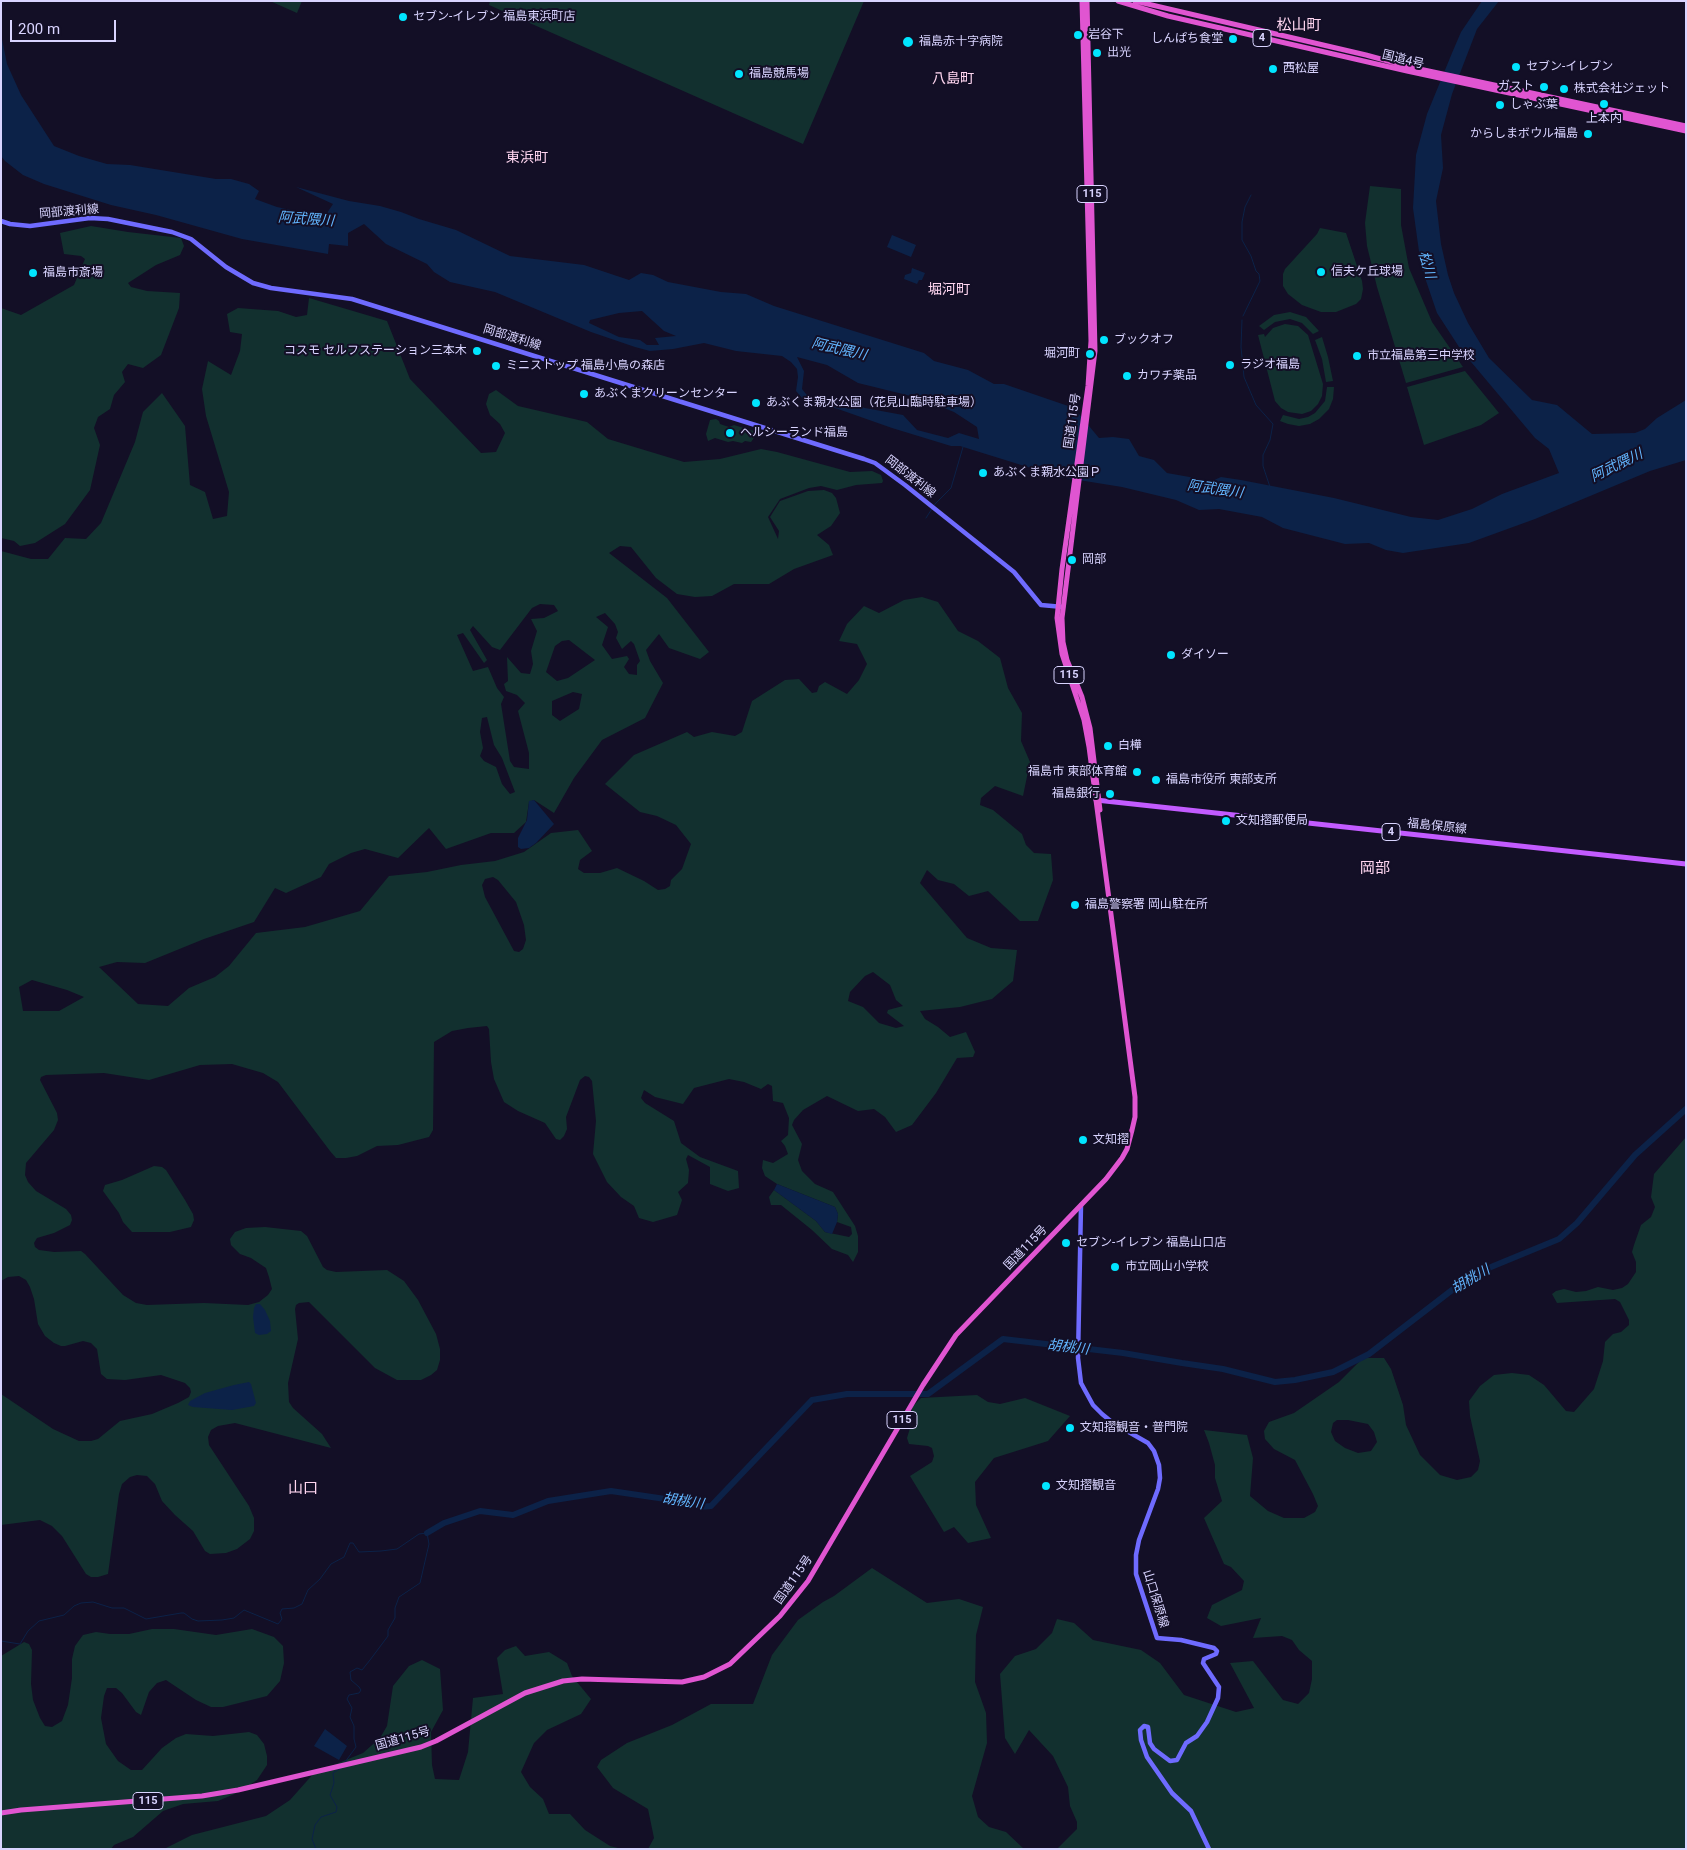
<!DOCTYPE html>
<meta charset="utf-8">
<style>
body{margin:0}
#map{position:relative;width:1687px;height:1850px;overflow:hidden;background:#130f26;font-family:Roboto,sans-serif}
canvas{display:block}
.frame{position:absolute;inset:0;border:2px solid #d9d4ff;pointer-events:none}
.scale{position:absolute;left:10px;top:20px;width:106px;height:22px;box-sizing:border-box;border:2px solid #d9d4ff;border-top:0;padding-left:6px;font-size:15px;line-height:18px;white-space:nowrap;color:#d9d4ff;-webkit-text-stroke:4px #130f26;paint-order:stroke}
</style>
<div id="map">
<canvas width="1687" height="1850"></canvas>
<div class="frame"></div>
<div class="scale">200 m</div>
</div>
<script>
const ctx = document.querySelector('canvas').getContext('2d');
ctx.lineJoin = 'round';
function paint(path, color) {
  ctx.fillStyle = color;
  ctx.fill(path, 'evenodd');
}
function poly(rows) {
  const path = new Path2D();
  for (const r of rows) {
    path.moveTo(r[0], r[1]);
    for (let i = 2; i < r.length; i += 2) path.lineTo(r[i], r[i + 1]);
  }
  return path;
}
function stroke(path, color, width, dash) {
  ctx.strokeStyle = color;
  ctx.lineWidth = width;
  ctx.lineCap = dash ? 'butt' : 'round';
  ctx.setLineDash(dash || []);
  ctx.stroke(path);
}
function write(font, color, halo, rows, align = 'center') {
  ctx.font = font + ' Roboto,"Noto Sans JP",sans-serif';
  ctx.lineWidth = 4;
  ctx.setLineDash([]);
  ctx.textBaseline = 'middle';
  ctx.strokeStyle = halo;
  ctx.fillStyle = color;
  for (const [text, x, y, turn = 0] of rows) {
    ctx.save();
    ctx.translate(x, y);
    ctx.rotate((+turn || 0) * Math.PI / 180);
    ctx.textAlign = isNaN(turn) ? turn : align;
    if (halo) ctx.strokeText(text, 0, 0);
    ctx.fillText(text, 0, 0);
    ctx.restore();
  }
}
const green = poly([
 [270,1,302,1,297,13],
 [490,1,864,1,803,144,489,5],
 [1370,186,1401,189,1401,225,1409,268,1432,322,1463,367,1406,383,1377,287,1367,246,1365,223],
 [91,226,128,232,181,238,184,246,180,255,156,265,128,283,131,287,147,291,180,293,179,308,161,355,143,368,128,364,122,372,125,382,114,395,110,409,98,417,94,428,100,445,90,490,65,524,35,543,20,546,14,541,1,538,1,308,21,315,74,285,85,259,81,256,64,254,60,233],
 [1320,228,1346,233,1362,281,1363,289,1361,299,1356,304,1336,312,1321,312,1302,305,1288,294,1283,286,1283,274,1285,269,1317,234],
 [309,298,387,321,410,379,481,453,496,452,505,433,500,424,490,415,486,404,489,394,496,390,518,406,587,422,608,439,684,462,720,459,761,449,777,452,850,472,872,471,881,475,883,481,882,483,856,485,837,490,821,486,809,488,780,499,768,517,778,539,779,531,770,517,780,501,808,491,824,490,832,493,836,498,840,513,831,526,817,535,829,545,833,555,794,569,769,584,734,584,712,596,695,597,677,594,656,578,631,547,620,546,609,553,667,598,709,652,700,659,669,648,659,634,646,650,650,661,663,683,645,718,602,740,574,778,554,813,534,800,529,802,526,822,514,833,491,833,446,849,429,828,398,858,365,849,351,853,329,864,321,877,286,893,275,888,254,922,204,939,145,963,117,962,99,967,138,1004,168,1006,189,988,215,977,229,966,256,933,305,927,360,911,389,876,427,872,461,865,495,861,524,852,551,833,578,830,592,851,580,860,578,869,584,873,600,873,617,868,644,881,658,890,665,889,670,886,671,880,682,869,691,844,676,825,657,816,640,812,605,784,634,755,687,732,694,737,712,732,735,736,742,732,752,701,785,680,799,679,812,693,817,692,819,686,825,682,847,694,859,680,867,664,857,644,839,641,847,624,864,606,879,613,904,600,922,597,938,602,958,631,978,641,1000,658,1008,688,1022,713,1021,741,1030,762,1023,796,995,786,981,798,980,805,993,810,1022,834,1026,845,1034,853,1051,854,1053,880,1038,921,1020,921,988,891,969,896,954,884,938,880,927,870,920,883,967,938,991,948,1017,950,1013,981,992,999,960,1007,920,1011,925,1019,938,1027,950,1037,966,1032,975,1052,973,1057,957,1058,936,1093,912,1125,896,1132,885,1117,874,1109,858,1111,827,1096,803,1110,794,1120,792,1125,802,1144,798,1160,802,1171,815,1184,833,1192,855,1226,858,1236,858,1252,853,1262,848,1255,832,1249,812,1230,781,1205,771,1205,769,1197,774,1190,816,1221,825,1232,849,1237,852,1234,851,1227,837,1222,838,1214,835,1207,777,1184,765,1176,762,1168,763,1160,773,1163,788,1154,785,1146,781,1141,788,1135,789,1118,783,1103,773,1101,772,1086,768,1084,761,1089,744,1082,729,1079,694,1088,683,1104,655,1097,644,1090,641,1098,645,1103,674,1121,681,1143,700,1157,738,1171,739,1188,728,1191,710,1184,710,1167,688,1155,686,1159,689,1170,688,1183,678,1192,682,1200,677,1215,653,1222,639,1218,634,1206,621,1197,607,1182,593,1154,596,1121,592,1081,589,1077,585,1076,580,1080,566,1117,567,1129,564,1136,560,1140,556,1139,545,1123,518,1111,504,1102,494,1079,491,1062,489,1029,487,1026,468,1028,452,1031,434,1042,433,1130,429,1137,398,1145,377,1146,357,1156,346,1158,336,1158,330,1151,278,1082,263,1073,232,1064,200,1065,149,1080,104,1073,46,1075,41,1077,40,1080,57,1113,58,1120,54,1130,26,1163,25,1175,28,1182,36,1191,66,1209,71,1215,72,1220,70,1225,54,1233,37,1238,34,1243,35,1247,39,1250,54,1252,81,1251,85,1254,123,1295,136,1303,147,1305,204,1303,248,1305,259,1302,268,1295,272,1289,269,1277,266,1268,251,1258,240,1254,231,1245,230,1239,235,1232,246,1228,265,1227,301,1231,307,1236,323,1267,327,1270,336,1272,387,1270,404,1281,418,1300,436,1334,440,1349,440,1360,437,1370,431,1375,421,1380,397,1380,375,1368,309,1302,299,1303,296,1305,295,1309,298,1339,288,1383,289,1402,293,1408,322,1434,331,1448,235,1423,218,1426,211,1430,208,1437,209,1445,249,1506,254,1518,254,1531,250,1539,237,1549,226,1553,210,1554,205,1551,193,1531,175,1515,162,1501,155,1484,147,1476,137,1475,130,1477,122,1484,119,1494,108,1574,98,1577,91,1577,86,1574,62,1536,52,1526,40,1520,1,1525,1,1394,53,1429,79,1441,91,1441,98,1439,120,1421,152,1414,178,1403,189,1397,191,1392,190,1388,185,1383,161,1375,125,1380,107,1379,101,1374,97,1349,91,1343,83,1341,65,1346,61,1346,54,1343,45,1336,38,1324,34,1299,30,1287,26,1280,19,1276,8,1277,1,1281,1,551,31,559,48,559,65,538,86,539,101,523,135,442,143,412,162,393,185,426,190,485,205,492,213,519,227,516,229,492,206,416,202,389,208,361,231,375,240,351,242,334,230,332,227,314,238,308,278,311,296,317,307,315],
 [540,604,554,605,558,611,544,618,531,619,537,631,531,651,533,664,530,674,521,673,507,657,508,681,504,684,506,691,517,695,525,703,518,711,529,753,529,769,514,767,510,761,501,704,504,697,497,688,488,667,473,671,457,635,463,633,484,663,487,660,470,630,473,626,492,647,500,650,532,608],
 [605,613,615,624,618,632,616,638,622,649,631,641,634,644,640,661,637,665,637,675,629,674,624,667,629,659,627,656,612,659,602,645,608,627,596,617],
 [569,640,595,660,568,678,557,681,546,672,555,646,562,641],
 [573,692,582,694,579,709,560,721,552,715,552,701],
 [487,717,494,745,502,758,515,792,510,794,502,784,496,767,484,761,480,756,483,748,480,732,482,718],
 [493,877,498,880,516,902,524,925,526,940,523,949,519,952,514,951,485,897,482,885,485,879],
 [873,972,890,985,896,1000,903,1006,888,1010,887,1013,904,1026,896,1028,879,1023,863,1007,848,1001,850,992,865,976],
 [32,980,67,990,84,997,59,1011,23,1011,19,987],
 [1290,312,1306,317,1319,331,1313,334,1302,323,1290,319,1275,322,1264,330,1259,326,1274,315],
 [1285,324,1298,326,1308,335,1323,384,1322,396,1318,404,1311,411,1302,414,1288,412,1281,408,1275,401,1258,335,1264,334,1265,337,1273,328],
 [1322,337,1328,357,1333,381,1326,382,1322,359,1315,340],
 [1465,371,1499,413,1481,425,1424,445,1407,387],
 [1327,387,1334,387,1333,399,1329,409,1319,419,1310,424,1299,426,1288,424,1280,421,1283,415,1299,419,1308,417,1315,413,1325,401],
 [716,419,719,421,720,424,729,427,734,425,754,431,754,438,751,442,745,441,742,443,733,441,728,442,715,438,708,441,706,434,710,420],
 [1686,1137,1686,1849,1057,1849,1077,1829,1077,1822,1070,1806,1068,1787,1053,1756,1029,1730,1015,1754,1005,1738,1000,1674,1015,1656,1036,1649,1052,1633,1057,1619,1074,1623,1093,1640,1141,1650,1160,1663,1184,1695,1236,1712,1254,1708,1230,1663,1253,1661,1283,1700,1298,1704,1309,1693,1312,1679,1312,1661,1299,1650,1292,1640,1282,1636,1253,1638,1261,1618,1221,1626,1207,1618,1212,1605,1242,1590,1244,1581,1231,1567,1224,1564,1204,1518,1222,1501,1215,1478,1215,1465,1209,1443,1204,1430,1247,1435,1253,1458,1250,1496,1268,1511,1284,1518,1304,1518,1315,1512,1318,1506,1313,1494,1295,1460,1274,1449,1265,1439,1264,1431,1269,1422,1294,1413,1339,1382,1363,1358,1384,1358,1391,1369,1403,1405,1406,1425,1420,1455,1440,1475,1457,1480,1471,1477,1478,1470,1480,1461,1470,1416,1469,1401,1480,1386,1494,1375,1512,1373,1529,1375,1544,1385,1566,1411,1574,1412,1594,1389,1603,1361,1605,1342,1613,1334,1621,1332,1629,1325,1629,1320,1620,1302,1615,1299,1557,1303,1552,1294,1556,1291,1564,1289,1576,1292,1586,1291,1598,1287,1613,1290,1622,1288,1628,1284,1636,1272,1636,1262,1632,1252,1634,1245,1641,1225,1651,1217,1655,1207,1651,1197,1654,1174],
 [1337,1420,1348,1420,1368,1424,1374,1432,1377,1442,1371,1451,1358,1453,1345,1448,1335,1441,1331,1432,1333,1423],
 [154,1166,162,1167,166,1170,185,1200,193,1214,194,1220,191,1227,170,1232,132,1232,123,1222,119,1213,103,1191,105,1185,122,1180],
 [977,1395,988,1402,1000,1404,1025,1398,1070,1416,1048,1441,994,1458,975,1482,976,1505,991,1538,968,1543,954,1527,944,1532,910,1476,932,1462,934,1456,932,1448,928,1446,909,1444,907,1438,910,1428,912,1407,921,1398],
 [872,1568,927,1603,959,1599,983,1607,976,1635,975,1682,986,1713,987,1743,972,1796,978,1817,989,1827,1006,1832,1024,1849,648,1849,654,1838,648,1809,613,1788,597,1767,601,1760,627,1743,672,1725,711,1704,753,1704,772,1655,798,1620,823,1602,834,1596],
 [152,1629,174,1629,216,1635,252,1629,274,1637,283,1646,284,1663,280,1681,267,1696,223,1707,211,1707,196,1700,166,1680,157,1683,149,1692,141,1715,136,1712,122,1693,116,1688,107,1688,104,1696,101,1718,106,1744,118,1761,131,1770,142,1770,162,1748,176,1738,186,1734,213,1736,249,1732,257,1735,264,1744,267,1756,267,1765,257,1780,239,1792,218,1801,183,1804,163,1811,133,1837,114,1845,111,1849,1,1849,1,1656,24,1642,29,1644,32,1650,31,1684,33,1700,40,1718,45,1726,52,1727,62,1721,68,1705,72,1678,72,1659,75,1646,83,1635,96,1632,110,1634,129,1634],
 [516,1646,525,1656,549,1652,567,1663,572,1676,591,1699,581,1714,547,1730,534,1743,521,1772,530,1787,543,1799,549,1814,570,1814,585,1830,610,1846,622,1849,164,1849,192,1835,266,1816,290,1800,314,1773,363,1753,380,1738,387,1726,393,1686,409,1666,422,1660,440,1669,443,1710,431,1732,432,1765,435,1779,459,1780,468,1752,473,1698,503,1694,497,1658,505,1650]
]);
const water = poly([
 [1482,1,1499,1,1477,29,1452,94,1441,135,1443,168,1436,201,1441,244,1448,275,1454,293,1468,323,1489,358,1532,400,1557,405,1592,434,1635,433,1645,429,1657,418,1686,400,1686,460,1650,471,1535,519,1469,543,1403,553,1386,550,1369,543,1345,544,1283,528,1262,517,1219,509,1199,510,1176,500,1122,487,1060,477,960,446,951,446,892,428,838,409,803,399,796,391,798,377,797,369,791,362,782,356,736,351,704,343,673,349,650,351,635,347,591,332,495,292,450,282,434,272,427,264,386,244,364,224,348,233,348,246,329,244,328,254,242,239,156,215,111,205,44,184,23,175,5,161,1,156,1,34,7,64,21,95,54,146,79,156,107,164,130,165,216,179,231,179,249,184,259,191,255,199,277,207,310,214,327,213,333,204,296,187,349,201,380,206,401,212,419,219,456,230,510,256,584,265,629,280,641,273,653,275,668,282,721,292,746,294,774,306,924,353,934,361,968,370,994,384,1004,384,1074,408,1099,438,1113,437,1129,439,1139,456,1154,460,1167,473,1212,481,1221,477,1241,480,1334,498,1411,517,1438,520,1472,509,1502,494,1559,473,1549,449,1535,438,1461,350,1437,313,1421,266,1413,208,1416,155,1427,114,1452,53,1461,32],
 [642,311,664,331,676,336,655,338,659,345,647,345,640,340,619,337,589,323,590,320,619,313],
 [797,357,827,365,858,383,919,398,954,412,977,427,979,439,959,433,948,438,917,430,903,415,865,408,829,398,814,398,806,394,802,389,804,371],
 [892,235,916,245,911,257,887,247],
 [912,268,925,273,922,280,919,280,917,284,904,279,905,275,911,273],
 [534,800,554,824,536,843,529,848,521,849,518,847,518,838,527,820,529,801],
 [777,1184,835,1207,838,1214,837,1222,832,1234,825,1232,816,1221,774,1190],
 [256,1304,260,1304,265,1310,270,1321,271,1331,267,1334,259,1335,255,1333,253,1317,254,1308],
 [249,1382,251,1384,256,1403,254,1406,232,1410,193,1407,188,1405,190,1401,205,1393,234,1385],
 [325,1729,347,1746,339,1760,314,1746]
]);
const stream = poly([
 [1243,316,1260,281,1259,274,1256,271,1251,256,1242,240,1242,222,1245,207,1251,195],
 [1242,320,1241,347,1244,377,1256,405,1273,424,1270,440,1263,455,1263,466,1270,487],
 [926,518,935,504,951,488,963,447],
 [1,1641,20,1644,28,1631,39,1621,64,1615,74,1606,81,1603,93,1602,112,1608,124,1608,146,1619,181,1613,184,1613,192,1619,198,1621,222,1620,234,1618,244,1610,278,1624,282,1619,280,1613,282,1609,294,1608,302,1604,308,1590,320,1579,331,1564,344,1557,350,1543,353,1543,359,1552,381,1551,397,1549,419,1534,427,1533,429,1544,420,1583,399,1597,395,1608,395,1618,388,1630,388,1636,370,1660,362,1670,357,1668,350,1672,351,1680,359,1687,361,1690,359,1693,349,1695,347,1699,352,1708,350,1717,354,1726,354,1739,356,1747,345,1762],
 [316,1849,312,1839,315,1825,321,1817,336,1812,337,1807,330,1795,334,1783,333,1773,341,1768]
]);
const river = poly([
 [427,1533,444,1523,480,1511,513,1515,548,1501,611,1491,679,1501,691,1502,700,1507,711,1506,812,1400,847,1394,928,1394,1003,1339,1123,1353,1182,1363,1223,1369,1275,1382,1295,1380,1333,1372,1369,1354,1456,1287,1491,1267,1559,1239,1577,1223,1635,1155,1686,1109]
]);
const secondary = poly([
 [1,221,10,224,30,226,90,218,108,219,172,232,191,239,226,267,253,283,271,288,352,299,864,459,875,463,905,485,1014,572,1041,605,1063,607],
 [1081,1205,1078,1358,1081,1383,1093,1405,1102,1414,1113,1423,1148,1443,1154,1451,1159,1465,1160,1478,1158,1489,1139,1540,1136,1555,1136,1574,1157,1638,1181,1640,1214,1648,1217,1651,1216,1654,1204,1659,1203,1663,1219,1687,1218,1698,1207,1722,1197,1736,1186,1743,1177,1760,1170,1761,1154,1749,1150,1743,1148,1727,1144,1726,1140,1730,1141,1740,1147,1757,1172,1793,1191,1811,1209,1849]
]);
const primary = poly([
 [1096,800,1686,864]
]);
const trunk = poly([
 [1087,1,1095,351,1062,618,1063,642,1067,660,1082,697,1090,728,1100,810],
 [1118,1,1168,16,1407,71,1686,131],
 [1135,1,1366,55,1410,67,1686,126],
 [1,1813,21,1810,202,1796,238,1790,421,1747,436,1741,525,1693,563,1681,582,1679,682,1682,704,1677,730,1664,780,1616,808,1581,923,1385,956,1335,1106,1179,1122,1158,1127,1149,1132,1130,1135,1117,1135,1097,1089,747,1084,720,1062,654,1057,618,1062,569,1088,386,1091,341,1082,1]
]);
const markers = [
 [403,17,5,"#00e5ff"],
 [1078,35,5,"#00e5ff"],
 [1233,39,5,"#00e5ff"],
 [908,42,6,"#00e5ff"],
 [1097,53,5,"#00e5ff"],
 [1516,67,5,"#00e5ff"],
 [1273,69,5,"#00e5ff"],
 [739,74,5,"#00e5ff"],
 [1544,87,5,"#00e5ff"],
 [1564,89,5,"#00e5ff"],
 [1604,104,5,"#00e5ff"],
 [1500,105,5,"#00e5ff"],
 [1588,134,5,"#00e5ff"],
 [1321,272,5,"#00e5ff"],
 [33,273,5,"#00e5ff"],
 [1104,340,5,"#00e5ff"],
 [477,351,5,"#00e5ff"],
 [1090,354,5,"#00e5ff"],
 [1357,356,5,"#00e5ff"],
 [1230,365,5,"#00e5ff"],
 [496,366,5,"#00e5ff"],
 [1127,376,5,"#00e5ff"],
 [584,394,5,"#00e5ff"],
 [756,403,5,"#00e5ff"],
 [730,433,5,"#00e5ff"],
 [983,473,5,"#00e5ff"],
 [1072,560,5,"#00e5ff"],
 [1171,655,5,"#00e5ff"],
 [1108,746,5,"#00e5ff"],
 [1137,772,5,"#00e5ff"],
 [1156,780,5,"#00e5ff"],
 [1110,794,5,"#00e5ff"],
 [1226,821,5,"#00e5ff"],
 [1075,905,5,"#00e5ff"],
 [1083,1140,5,"#00e5ff"],
 [1066,1243,5,"#00e5ff"],
 [1115,1267,5,"#00e5ff"],
 [1070,1428,5,"#00e5ff"],
 [1046,1486,5,"#00e5ff"]
];
const shields = [
 [1262,38,18],
 [1092,194,30],
 [1069,675,30],
 [1391,832,18],
 [902,1420,30],
 [148,1801,30]
];
const shieldNames = [
 ["4",1262,38],
 ["115",1092,194],
 ["115",1069,675],
 ["4",1391,832],
 ["115",902,1420],
 ["115",148,1801]
];
const poiNames = [
 ["セブン-イレブン 福島東浜町店",413,17],
 ["岩谷下",1088,35],
 ["しんぱち食堂",1223,39,"right"],
 ["福島赤十字病院",919,42],
 ["出光",1107,53],
 ["セブン-イレブン",1526,67],
 ["西松屋",1283,69],
 ["福島競馬場",749,74],
 ["ガスト",1534,87,"right"],
 ["株式会社ジェット",1574,89],
 ["しゃぶ葉",1510,105],
 ["上本内",1604,119,"center"],
 ["からしまボウル福島",1578,134,"right"],
 ["信夫ケ丘球場",1331,272],
 ["福島市斎場",43,273],
 ["ブックオフ",1114,340],
 ["コスモ セルフステーション三本木",467,351,"right"],
 ["堀河町",1080,354,"right"],
 ["市立福島第三中学校",1367,356],
 ["ラジオ福島",1240,365],
 ["ミニストップ 福島小鳥の森店",506,366],
 ["カワチ薬品",1137,376],
 ["あぶくまクリーンセンター",594,394],
 ["あぶくま親水公園（花見山臨時駐車場）",766,403],
 ["ヘルシーランド福島",740,433],
 ["あぶくま親水公園Ｐ",993,473],
 ["岡部",1082,560],
 ["ダイソー",1181,655],
 ["白樺",1118,746],
 ["福島市 東部体育館",1127,772,"right"],
 ["福島市役所 東部支所",1166,780],
 ["福島銀行",1100,794,"right"],
 ["文知摺郵便局",1236,821],
 ["福島警察署 岡山駐在所",1085,905],
 ["文知摺",1093,1140],
 ["セブン-イレブン 福島山口店",1076,1243],
 ["市立岡山小学校",1125,1267],
 ["文知摺観音・普門院",1080,1428],
 ["文知摺観音",1056,1486]
];
const streetNames = [
 ["国道4号",1403,60,14],
 ["岡部渡利線",69,212,-5],
 ["岡部渡利線",512,338,17],
 ["国道115号",1073,421,-82],
 ["岡部渡利線",910,477,38],
 ["福島保原線",1437,827,6],
 ["国道115号",1026,1248,-46],
 ["国道115号",794,1580,-55],
 ["山口保原線",1155,1599,73],
 ["国道115号",403,1739,-16]
];
const neighbourhoodNames = [
 ["八島町",953,79],
 ["東浜町",527,158],
 ["堀河町",949,290]
];
const waterNames = [
 ["阿武隈川",306,220,4],
 ["松川",1426,265,74],
 ["阿武隈川",839,350,13],
 ["阿武隈川",1617,466,-26],
 ["阿武隈川",1215,490,8],
 ["胡桃川",1471,1280,-31],
 ["胡桃川",1068,1348,7],
 ["胡桃川",683,1502,9]
];
const quarterNames = [
 ["松山町",1299,26],
 ["岡部",1375,869],
 ["山口",303,1489]
];
paint(green, '#12302f');
paint(water, '#0c2248');
stroke(stream, '#0c2248', 1);
stroke(river, '#0c2248', 6);
stroke(secondary, '#6f6bff', 4.5);
stroke(primary, '#c25bff', 5);
stroke(trunk, '#e055d1', 5);
for (const [x, y, r, color] of markers) {
  const dot = new Path2D();
  dot.arc(x, y, r, 0, 2 * Math.PI);
  ctx.fillStyle = color;
  ctx.fill(dot);
  stroke(dot, '#130f26', 2);
}
for (const [x, y, w] of shields) {
  const box = new Path2D();
  box.roundRect(x - w / 2, y - 8.5, w, 17, 4);
  ctx.fillStyle = '#130f26';
  ctx.fill(box);
  stroke(box, '#d9d4ff', 1);
}
write('bold 11px', '#d9d4ff', null, shieldNames);
write('12px', '#d9d4ff', '#130f26', poiNames, 'left');
write('12px', '#d9d4ff', '#130f26', streetNames);
write('14px', '#ffd6f0', '#130f26', neighbourhoodNames);
write('italic 14px', '#62b6ff', '#130f26', waterNames);
write('15px', '#ffd6f0', '#130f26', quarterNames);
</script>
